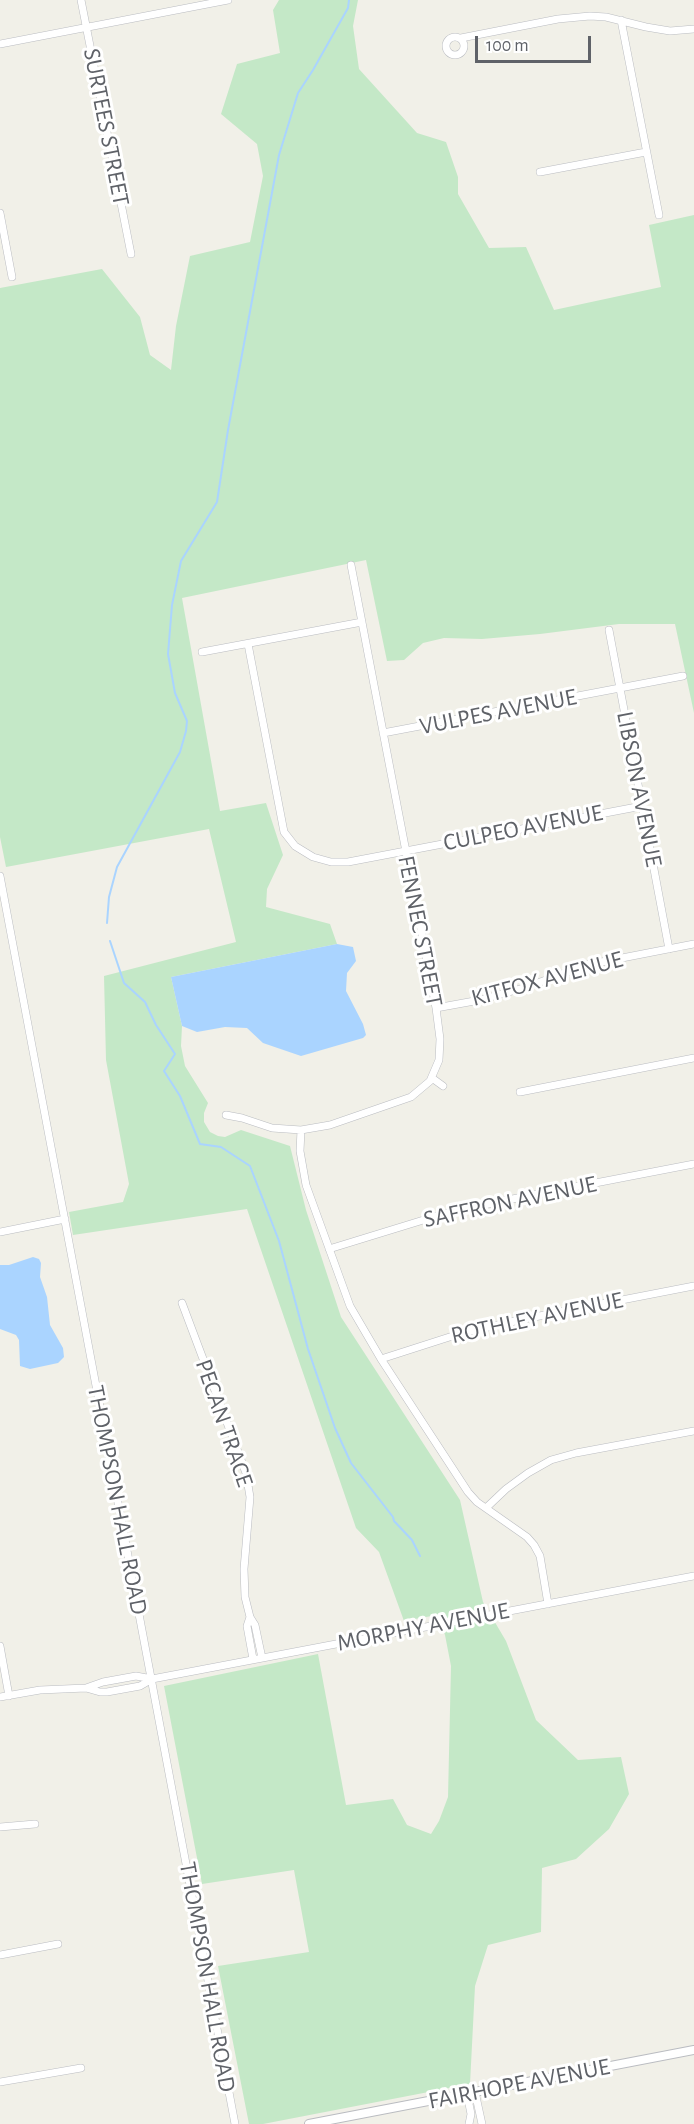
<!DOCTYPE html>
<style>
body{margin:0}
#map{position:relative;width:694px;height:2124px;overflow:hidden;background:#f1f0e8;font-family:"Alegreya Sans",sans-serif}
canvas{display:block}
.scale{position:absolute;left:475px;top:36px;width:116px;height:27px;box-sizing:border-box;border:3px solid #5f6268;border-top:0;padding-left:8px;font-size:18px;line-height:21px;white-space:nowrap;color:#5f6268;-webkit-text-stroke:4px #fff;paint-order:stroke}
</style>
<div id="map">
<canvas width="694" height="2124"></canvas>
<div class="scale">100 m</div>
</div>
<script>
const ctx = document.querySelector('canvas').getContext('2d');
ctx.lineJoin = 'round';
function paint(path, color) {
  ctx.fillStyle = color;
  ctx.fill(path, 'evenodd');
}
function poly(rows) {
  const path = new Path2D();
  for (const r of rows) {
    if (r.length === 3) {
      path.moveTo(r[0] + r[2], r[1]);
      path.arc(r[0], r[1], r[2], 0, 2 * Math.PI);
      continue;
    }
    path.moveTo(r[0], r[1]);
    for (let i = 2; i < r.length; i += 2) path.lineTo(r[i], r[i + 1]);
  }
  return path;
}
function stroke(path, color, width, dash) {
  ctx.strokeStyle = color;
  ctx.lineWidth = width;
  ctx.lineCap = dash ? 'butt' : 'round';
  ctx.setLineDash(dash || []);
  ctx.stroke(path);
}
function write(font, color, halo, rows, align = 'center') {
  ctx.font = font + ' "Alegreya Sans",sans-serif';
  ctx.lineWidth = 6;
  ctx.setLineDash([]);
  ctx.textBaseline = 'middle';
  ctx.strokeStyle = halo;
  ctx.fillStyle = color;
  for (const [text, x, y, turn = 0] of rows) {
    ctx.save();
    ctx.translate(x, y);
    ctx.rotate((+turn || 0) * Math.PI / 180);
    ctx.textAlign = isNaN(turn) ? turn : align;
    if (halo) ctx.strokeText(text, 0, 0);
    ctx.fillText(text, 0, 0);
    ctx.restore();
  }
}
const green = poly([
 [279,0,358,0,353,26,359,69,417,133,446,142,458,177,458,194,489,248,526,247,554,310,661,287,649,225,694,215,694,713,675,624,619,624,540,634,482,639,444,638,423,643,404,660,387,661,366,560,182,598,220,811,266,803,283,855,267,889,266,907,330,924,337,944,171,977,182,1026,181,1046,185,1066,208,1103,204,1113,204,1122,210,1132,218,1136,225,1137,241,1130,290,1146,306,1210,341,1317,460,1500,483,1602,506,1641,536,1720,578,1760,621,1757,629,1794,609,1829,576,1859,542,1868,541,1932,488,1945,475,1986,470,2084,263,2124,249,2124,218,1966,309,1952,294,1870,202,1884,164,1686,318,1654,346,1805,393,1799,407,1825,431,1834,439,1821,448,1797,451,1666,445,1635,437,1615,404,1621,379,1552,356,1528,247,1209,73,1235,69,1212,123,1202,129,1184,106,1060,104,976,236,942,209,829,6,867,0,837,0,288,102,269,140,317,150,355,171,370,176,326,190,256,250,242,263,176,257,144,221,114,237,64,280,53,273,10]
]);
const water = poly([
 [337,944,353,947,356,961,347,973,346,991,363,1024,366,1035,363,1038,301,1056,263,1043,247,1028,225,1027,197,1032,182,1026,171,977],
 [33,1257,39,1259,41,1263,40,1277,47,1297,50,1325,63,1348,64,1357,58,1363,30,1369,20,1366,19,1340,16,1335,0,1329,0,1265,9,1265]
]);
const stream = poly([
 [107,923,109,897,117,867,180,752,186,731,187,721,175,693,168,654,172,605,181,561,217,502,228,430,279,155,298,93,313,70,348,8,349,0],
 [110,941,124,983,145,1002,156,1025,175,1054,164,1071,180,1096,200,1144,221,1147,250,1166,279,1241,308,1349,335,1428,351,1463,393,1517,394,1521,412,1540,420,1556]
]);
const minor = poly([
 [81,0,131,254],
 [621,20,659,215],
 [455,46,9],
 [461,38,558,19,590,16,606,17,646,27,670,31,694,29],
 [0,44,228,0],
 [540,172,646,152],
 [0,213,12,277],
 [609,630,669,949],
 [248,644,284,832,295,846,313,857,331,862,348,862,642,806],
 [202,652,362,622],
 [383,733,683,676],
 [0,876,235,2124],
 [436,1008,480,1000,527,987,586,965,694,944],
 [432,1078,443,1086],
 [520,1092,694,1058],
 [226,1115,242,1118,272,1128,301,1130,330,1125,411,1097,430,1081,439,1060,440,1039,436,1008,351,565],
 [301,1130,300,1151,306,1185,350,1306,381,1359,468,1492,477,1502,527,1537,534,1545,540,1556,548,1604],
 [0,1232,65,1219],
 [329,1249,443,1214,502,1201,694,1164],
 [182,1303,246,1473,250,1497,244,1569,245,1597,250,1617,255,1625,262,1658],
 [381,1359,462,1333,524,1319,694,1286],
 [486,1508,506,1489,528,1473,551,1460,576,1453,694,1431],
 [250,1617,247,1626,253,1659],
 [0,1646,9,1696],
 [86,1688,100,1692,107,1692,140,1686,152,1679,694,1576],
 [0,1697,40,1690,86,1688,103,1682,136,1676,152,1679],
 [0,1827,35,1824],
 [0,1955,58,1944],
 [0,2082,81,2068],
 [475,2092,482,2124],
 [467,2094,471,2114,469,2124]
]);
const tertiary = poly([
 [309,2124,694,2050]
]);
const streetNames = [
 ["SURTEES STREET",106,127,79],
 ["VULPES AVENUE",498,712,-11],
 ["LIBSON AVENUE",639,789,79],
 ["CULPEO AVENUE",523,828,-11],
 ["FENNEC STREET",420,931,79],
 ["KITFOX AVENUE",547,979,-15],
 ["SAFFRON AVENUE",510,1202,-12],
 ["ROTHLEY AVENUE",537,1318,-12],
 ["PECAN TRACE",224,1423,71],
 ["THOMPSON HALL ROAD",117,1500,79],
 ["MORPHY AVENUE",423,1627,-11],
 ["THOMPSON HALL ROAD",207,1977,80],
 ["FAIRHOPE AVENUE",519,2084,-11]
];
paint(green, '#c4e8c7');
paint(water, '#aad4ff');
stroke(stream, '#aad4ff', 2);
stroke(minor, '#babcc1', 8);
stroke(tertiary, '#babcc1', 10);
stroke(minor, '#fff', 7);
stroke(tertiary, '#fff', 8);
write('24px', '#5f6268', '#fff', streetNames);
</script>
